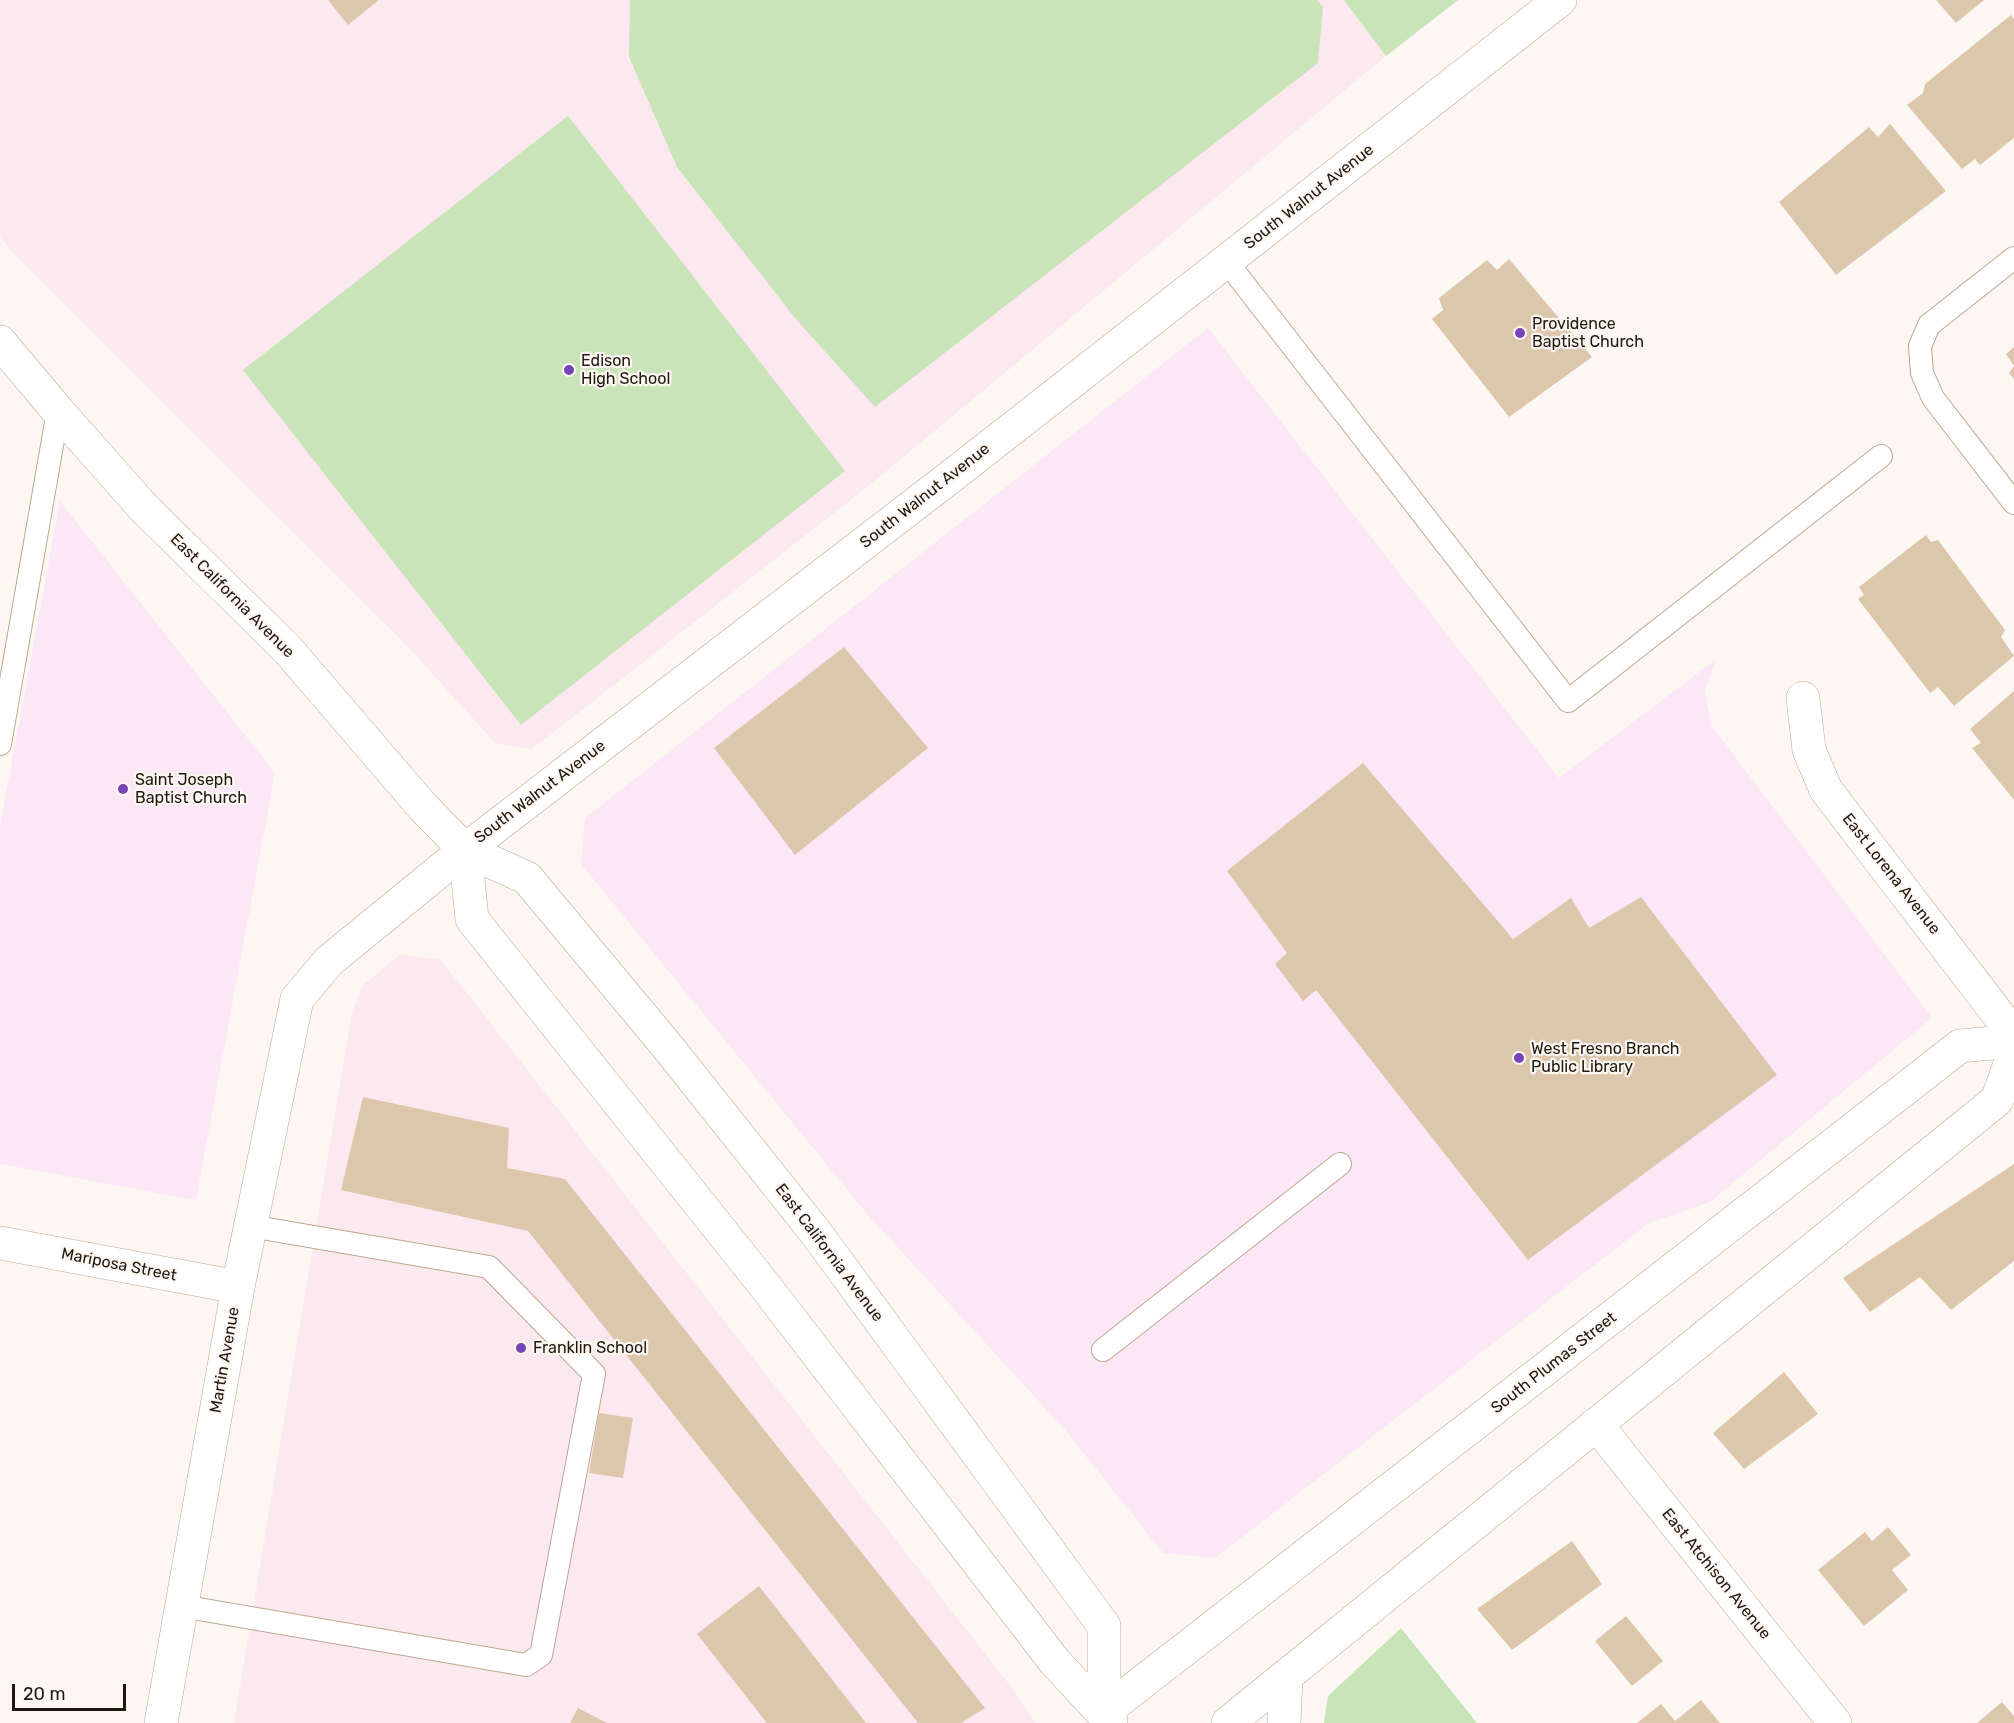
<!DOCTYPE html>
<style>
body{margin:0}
#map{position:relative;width:2014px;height:1723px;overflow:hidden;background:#fcf7f2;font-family:Rubik,sans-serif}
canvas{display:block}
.scale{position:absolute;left:12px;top:1684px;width:114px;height:27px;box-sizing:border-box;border:3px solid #20180e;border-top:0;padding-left:8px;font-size:18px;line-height:21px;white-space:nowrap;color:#20180e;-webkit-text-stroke:4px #fcf7f2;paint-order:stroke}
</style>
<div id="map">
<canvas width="2014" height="1723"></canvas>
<div class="scale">20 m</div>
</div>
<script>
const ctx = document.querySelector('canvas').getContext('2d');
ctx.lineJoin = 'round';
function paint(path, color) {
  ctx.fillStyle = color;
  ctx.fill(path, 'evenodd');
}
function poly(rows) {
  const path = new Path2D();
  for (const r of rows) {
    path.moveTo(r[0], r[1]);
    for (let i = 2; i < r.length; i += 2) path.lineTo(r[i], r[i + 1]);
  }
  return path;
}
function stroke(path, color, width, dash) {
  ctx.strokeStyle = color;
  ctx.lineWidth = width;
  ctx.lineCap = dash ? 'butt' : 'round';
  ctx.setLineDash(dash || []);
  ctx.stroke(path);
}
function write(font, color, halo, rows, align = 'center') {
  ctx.font = font + ' Rubik,sans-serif';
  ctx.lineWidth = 4.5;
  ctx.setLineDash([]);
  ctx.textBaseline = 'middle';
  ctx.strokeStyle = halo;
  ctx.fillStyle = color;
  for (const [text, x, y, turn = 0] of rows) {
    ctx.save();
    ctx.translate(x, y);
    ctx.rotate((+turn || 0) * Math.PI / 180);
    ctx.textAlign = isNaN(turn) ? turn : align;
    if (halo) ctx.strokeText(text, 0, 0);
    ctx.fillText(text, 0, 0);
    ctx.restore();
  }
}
const commercial = poly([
 [1208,328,1559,778,1715,660,1705,692,1712,726,1932,1018,1710,1202,1649,1223,1215,1558,1163,1553,1066,1431,867,1214,581,864,585,818],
 [60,501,275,773,196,1200,0,1164,0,827]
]);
const education = poly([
 [0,0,1458,0,1386,56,866,488,532,749,495,743,412,651,12,252,0,237],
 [401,954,441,960,1009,1684,1035,1723,234,1723,352,1012,363,985]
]);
const green = poly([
 [630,0,1317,0,1323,7,1318,63,875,407,795,318,677,167,629,57],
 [1344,0,1458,0,1386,56],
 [568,116,845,471,521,725,243,370],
 [1401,1628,1477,1723,1324,1723,1328,1696]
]);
const building = poly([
 [328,0,379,0,348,25],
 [1936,0,1984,0,1956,23],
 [2011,15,2014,19,2014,138,1980,165,1975,159,1962,169,1907,105,1923,93,1925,84],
 [1890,124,1946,191,1836,275,1779,202,1869,127,1878,137],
 [1509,259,1592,357,1509,417,1432,319,1443,310,1439,298,1487,260,1497,270],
 [2014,347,2014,379,2009,373,2014,366,2006,354],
 [1926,535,1931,542,1938,540,2005,630,2001,637,2014,656,1954,706,1938,687,1930,693,1858,599,1864,595,1859,587],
 [844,647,928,748,795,855,714,748],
 [2014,691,2014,800,1972,748,1981,743,1970,729],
 [1363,763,1513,939,1571,898,1589,928,1641,897,1777,1075,1528,1260,1316,990,1303,1001,1275,964,1287,953,1227,871],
 [363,1097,509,1128,507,1168,565,1179,985,1708,961,1723,918,1723,528,1231,341,1190],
 [2014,1164,2014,1261,1951,1310,1920,1277,1870,1312,1843,1278],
 [1784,1372,1818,1414,1744,1469,1713,1433],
 [599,1413,633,1418,623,1478,589,1473],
 [1888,1527,1911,1555,1892,1570,1908,1590,1864,1626,1818,1570,1865,1532,1872,1541],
 [1572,1541,1602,1584,1512,1650,1477,1609],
 [759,1586,866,1723,767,1723,697,1634],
 [1626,1616,1663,1661,1632,1686,1595,1641],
 [1701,1700,1720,1723,1637,1723,1661,1704,1675,1721],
 [2002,1702,2014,1716,2014,1723,1977,1723],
 [578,1708,607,1723,570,1723]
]);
const lane = poly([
 [2014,258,1929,325,1920,346,1922,373,1933,398,2014,503],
 [1227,262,1568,701,1881,456],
 [0,744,58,411],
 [1103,1350,1340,1164],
 [181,1606,526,1665,541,1655,594,1374,489,1267,250,1226]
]);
const street = poly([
 [1803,698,1809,750,1826,790,2014,1035],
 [297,999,329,961,465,850],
 [0,1243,238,1287],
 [1596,1424,1835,1723]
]);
const secondary = poly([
 [0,342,58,411,143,507,288,650,423,807,465,850,527,878,667,1046,816,1233,1104,1626,1104,1712],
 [465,850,949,478,1560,0],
 [465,850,472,919,765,1286,1055,1662,1111,1722],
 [1104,1712,1960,1046,2014,1041],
 [161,1723,238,1287,297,999],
 [1228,1723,1997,1100,2014,1053],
 [1284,1723,1286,1677]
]);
const markers = [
 [1520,333,6,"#7842b9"],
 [569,370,6,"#7842b9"],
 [123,789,6,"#7842b9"],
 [1519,1058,6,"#7842b9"],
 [521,1348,6,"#7842b9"]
];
const streetNames = [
 ["South Walnut Avenue",1309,197,-38],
 ["South Walnut Avenue",925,496,-38],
 ["East California Avenue",232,596,45],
 ["South Walnut Avenue",540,792,-37],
 ["East Lorena Avenue",1891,874,52],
 ["East California Avenue",829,1253,53],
 ["Mariposa Street",119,1265,11],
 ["Martin Avenue",225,1360,-80],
 ["South Plumas Street",1554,1363,-38],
 ["East Atchison Avenue",1716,1574,51]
];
const poiNames = [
 ["Providence",1532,324],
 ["Baptist Church",1532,342],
 ["Edison",581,361],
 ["High School",581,379],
 ["Saint Joseph",135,780],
 ["Baptist Church",135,798],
 ["West Fresno Branch",1531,1049],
 ["Public Library",1531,1067],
 ["Franklin School",533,1348]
];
paint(commercial, '#fce7f6');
paint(education, '#fce8ef');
paint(green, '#c9e4b9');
paint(building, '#ddc7ac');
stroke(lane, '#bea88e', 24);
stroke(street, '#bea88e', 34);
stroke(secondary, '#bea88e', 34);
stroke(lane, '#fff', 22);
stroke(street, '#fff', 33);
stroke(secondary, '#fff', 33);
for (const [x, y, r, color] of markers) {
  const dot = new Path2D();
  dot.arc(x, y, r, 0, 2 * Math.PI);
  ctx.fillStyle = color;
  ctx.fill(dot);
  stroke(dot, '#fcf7f2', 2);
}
write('16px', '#20180e', '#fcf7f2', streetNames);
write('16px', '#20180e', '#fcf7f2', poiNames, 'left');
</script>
